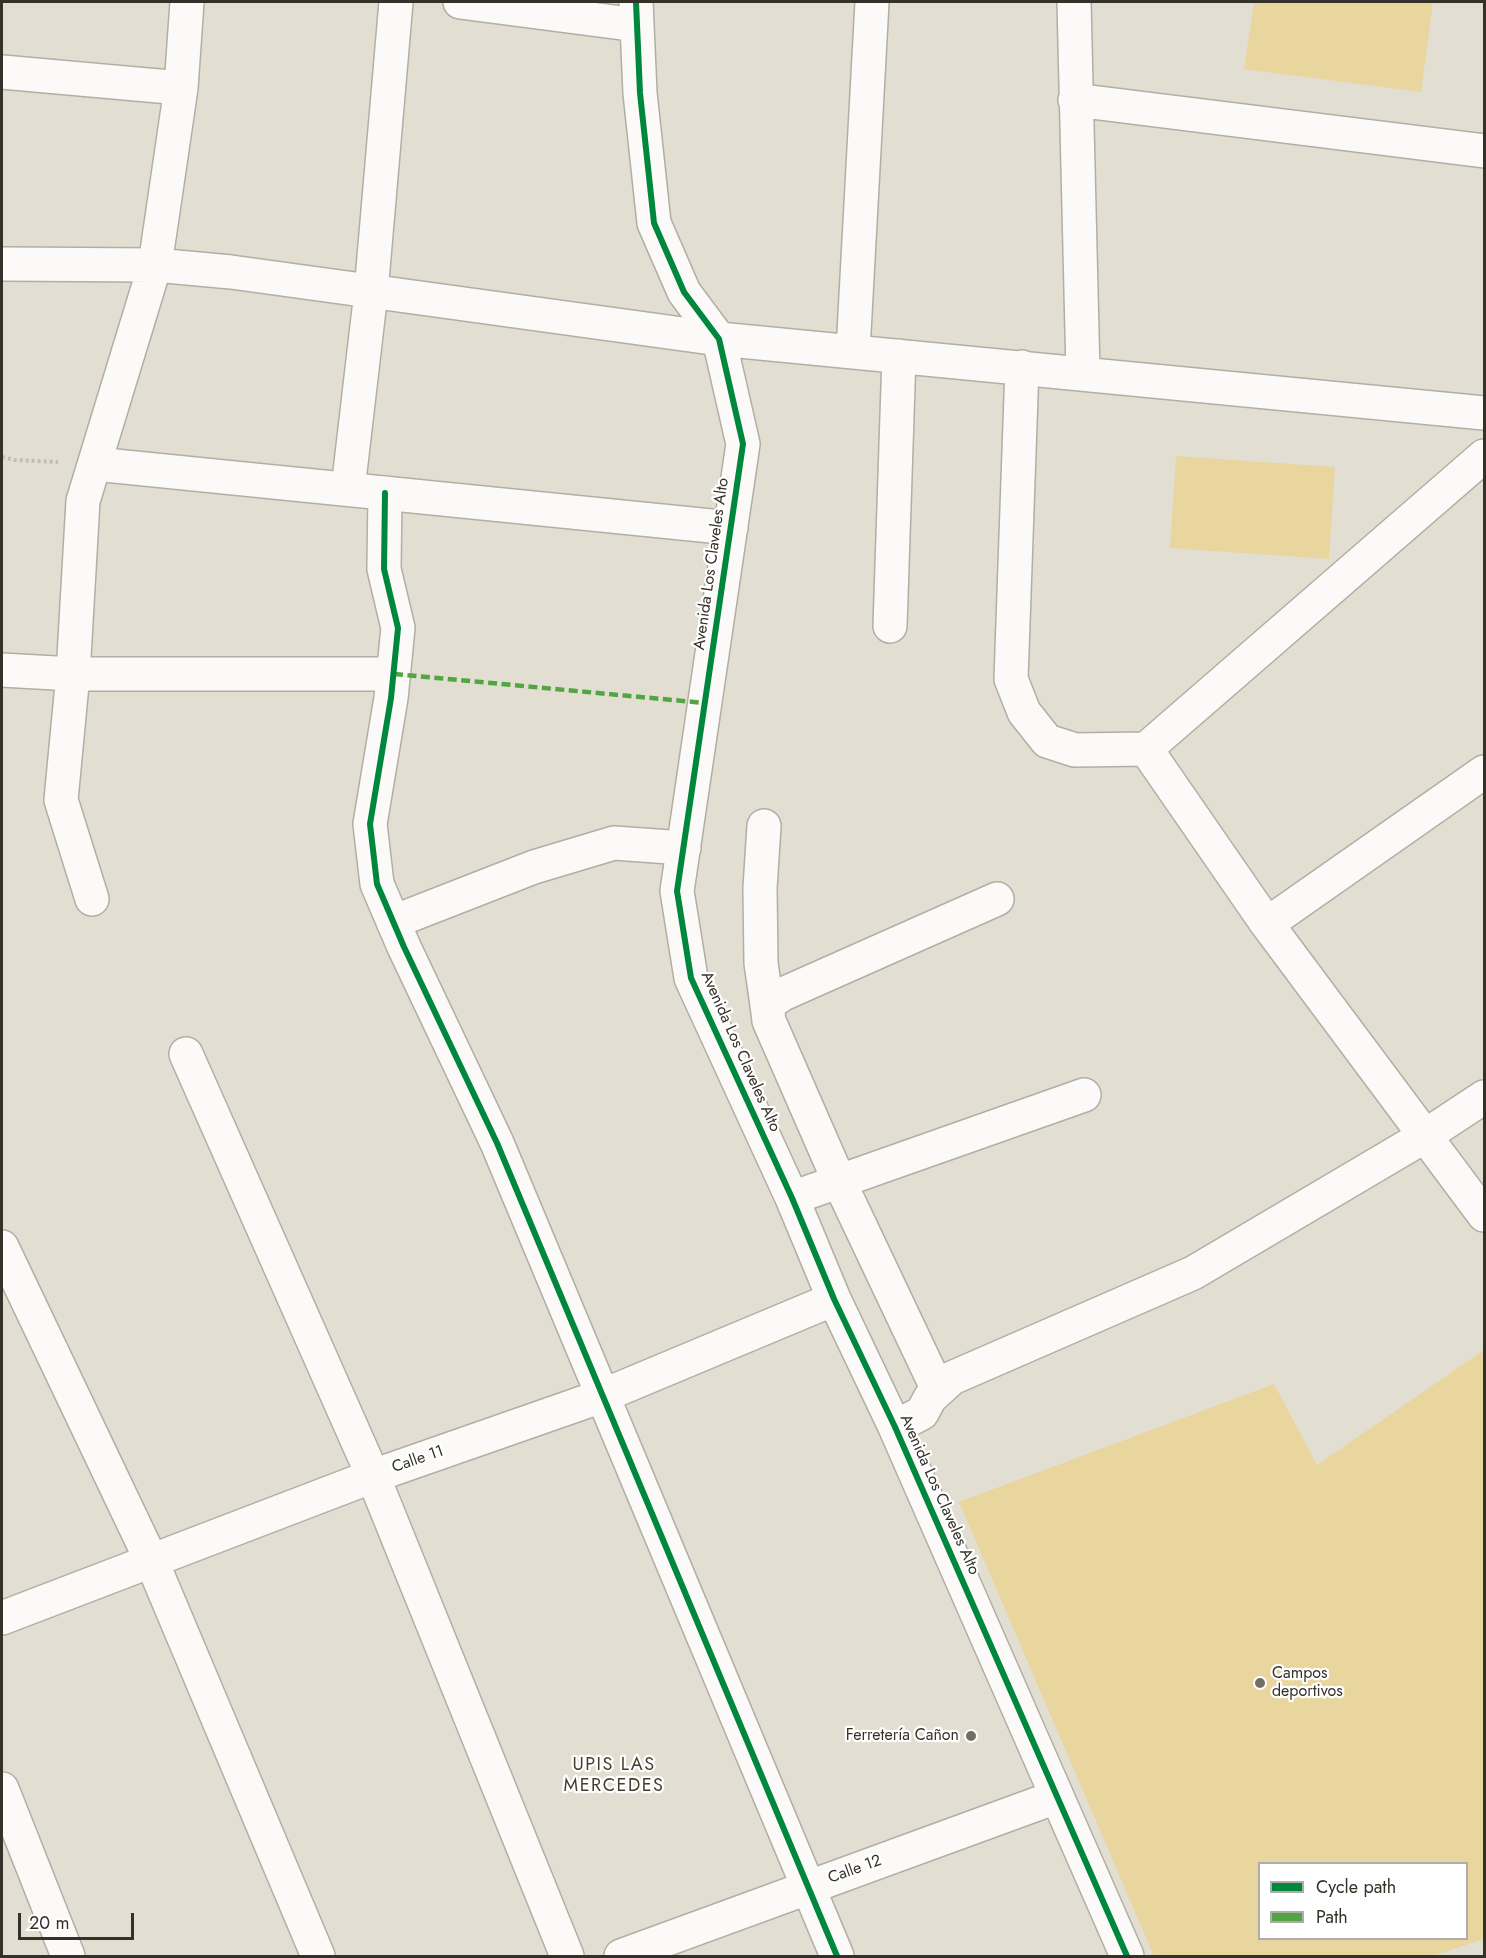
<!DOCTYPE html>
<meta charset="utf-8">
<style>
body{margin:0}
#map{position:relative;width:1486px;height:1958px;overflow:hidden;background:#e3ded2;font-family:Jost,sans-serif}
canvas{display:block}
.frame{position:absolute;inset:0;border:3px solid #343128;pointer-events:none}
.legend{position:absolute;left:1258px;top:1862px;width:210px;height:78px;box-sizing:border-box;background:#fff;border:2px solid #aeada9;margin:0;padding:8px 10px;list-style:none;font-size:18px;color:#343128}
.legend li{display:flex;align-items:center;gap:12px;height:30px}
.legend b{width:30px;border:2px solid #aeada9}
.scale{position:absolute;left:18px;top:1913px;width:116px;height:27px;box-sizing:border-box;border:3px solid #343128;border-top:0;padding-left:8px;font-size:18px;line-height:21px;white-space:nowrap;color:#343128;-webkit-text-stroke:4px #fff;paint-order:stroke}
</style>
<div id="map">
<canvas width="1486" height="1958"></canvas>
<div class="frame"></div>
<ul class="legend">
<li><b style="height:8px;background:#00873e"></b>Cycle path</li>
<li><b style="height:8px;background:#53a542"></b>Path</li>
</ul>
<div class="scale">20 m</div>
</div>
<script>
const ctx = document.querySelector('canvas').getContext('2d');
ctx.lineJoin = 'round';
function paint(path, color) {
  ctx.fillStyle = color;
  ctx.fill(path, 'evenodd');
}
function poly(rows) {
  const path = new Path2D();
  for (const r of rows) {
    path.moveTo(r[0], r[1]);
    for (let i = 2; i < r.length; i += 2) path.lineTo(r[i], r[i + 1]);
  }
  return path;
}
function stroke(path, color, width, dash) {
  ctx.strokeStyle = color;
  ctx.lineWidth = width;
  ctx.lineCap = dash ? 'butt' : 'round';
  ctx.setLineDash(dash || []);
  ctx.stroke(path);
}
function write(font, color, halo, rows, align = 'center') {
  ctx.font = font + ' Jost,sans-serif';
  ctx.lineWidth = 4.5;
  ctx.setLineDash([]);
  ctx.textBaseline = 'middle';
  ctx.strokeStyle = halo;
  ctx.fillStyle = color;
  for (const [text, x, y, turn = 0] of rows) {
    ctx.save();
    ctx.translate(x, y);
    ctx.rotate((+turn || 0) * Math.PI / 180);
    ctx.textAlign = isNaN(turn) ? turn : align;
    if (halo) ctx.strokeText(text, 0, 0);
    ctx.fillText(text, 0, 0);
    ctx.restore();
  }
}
const green = poly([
 [1254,2,1433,2,1421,92,1244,69],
 [1176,456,1335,467,1329,559,1170,548],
 [1484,1350,1484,1939,1432,1956,1154,1956,959,1502,1274,1384,1317,1465],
 [1260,1864,1466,1864,1466,1938,1260,1938]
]);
const path = poly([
 [2,457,15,460,58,462]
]);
const minor = poly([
 [460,2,637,25],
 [636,2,640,93,654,223,684,292,719,339,743,444,677,891,691,978,792,1198,834,1299,895,1427,1127,1956],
 [1074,2,1083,373],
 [2,72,181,88],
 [1075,100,1484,151],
 [2,264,155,265,231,272,719,339,1484,413],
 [853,351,872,2],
 [1022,367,1011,679,1024,712,1047,741,1075,750,1146,749],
 [1484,456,1146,749,1267,924,1484,1215],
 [95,464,731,528],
 [348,489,371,292,396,2],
 [385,493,384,569,398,628,391,698,370,824,377,884,404,947,497,1143,837,1956],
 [890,626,899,356],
 [2,670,73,674,394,674],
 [764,826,760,888,761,963,767,1005],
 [92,899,61,800,73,674,83,501,155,265,181,88,187,2],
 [393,922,534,867,614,843,684,848],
 [1267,924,1484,772],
 [186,1054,373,1476,567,1956],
 [792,1198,1084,1095],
 [2,1247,152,1562,318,1956],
 [938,1390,839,1181,769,1021,767,1005,783,994,997,899],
 [895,1427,922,1413,930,1398,952,1378,1193,1273,1425,1136,1484,1097],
 [2,1618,373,1476,602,1396,834,1299],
 [2,1789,68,1956],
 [621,1956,1056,1797]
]);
const quiet = poly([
 [394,674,705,703]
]);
const cycleway = poly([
 [636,2,640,93,654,223,684,292,719,339,743,444,677,891,691,978,792,1198,834,1299,895,1427,1127,1956],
 [385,493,384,569,398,628,391,698,370,824,377,884,404,947,497,1143,837,1956]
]);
const markers = [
 [1260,1683,6,"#716e64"],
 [971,1736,6,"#716e64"]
];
const streetNames = [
 ["Avenida Los Claveles Alto",712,564,-82],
 ["Avenida Los Claveles Alto",740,1052,66],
 ["Calle 11",418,1460,-19],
 ["Avenida Los Claveles Alto",939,1495,66],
 ["Calle 12",855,1870,-20]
];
const poiNames = [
 ["Campos",1272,1674],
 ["deportivos",1272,1692],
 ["Ferretería Cañon",959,1736,"right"]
];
const neighbourhoodNames = [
 ["UPIS LAS",614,1766],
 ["MERCEDES",614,1787]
];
paint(green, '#e9d59e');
stroke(minor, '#b2aea4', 36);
stroke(path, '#c0bdb8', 4, [3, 3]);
stroke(minor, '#fbfaf8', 33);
stroke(quiet, '#53a542', 4.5, [9, 4.5]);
stroke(cycleway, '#00873e', 6);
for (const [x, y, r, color] of markers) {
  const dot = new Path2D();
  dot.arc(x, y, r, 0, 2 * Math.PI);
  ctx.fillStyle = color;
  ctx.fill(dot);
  stroke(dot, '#fff', 2);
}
write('16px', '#343128', '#fff', streetNames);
write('16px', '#343128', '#fff', poiNames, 'left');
ctx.letterSpacing = '1.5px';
write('18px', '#453d2a', '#fff', neighbourhoodNames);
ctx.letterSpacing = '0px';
</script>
